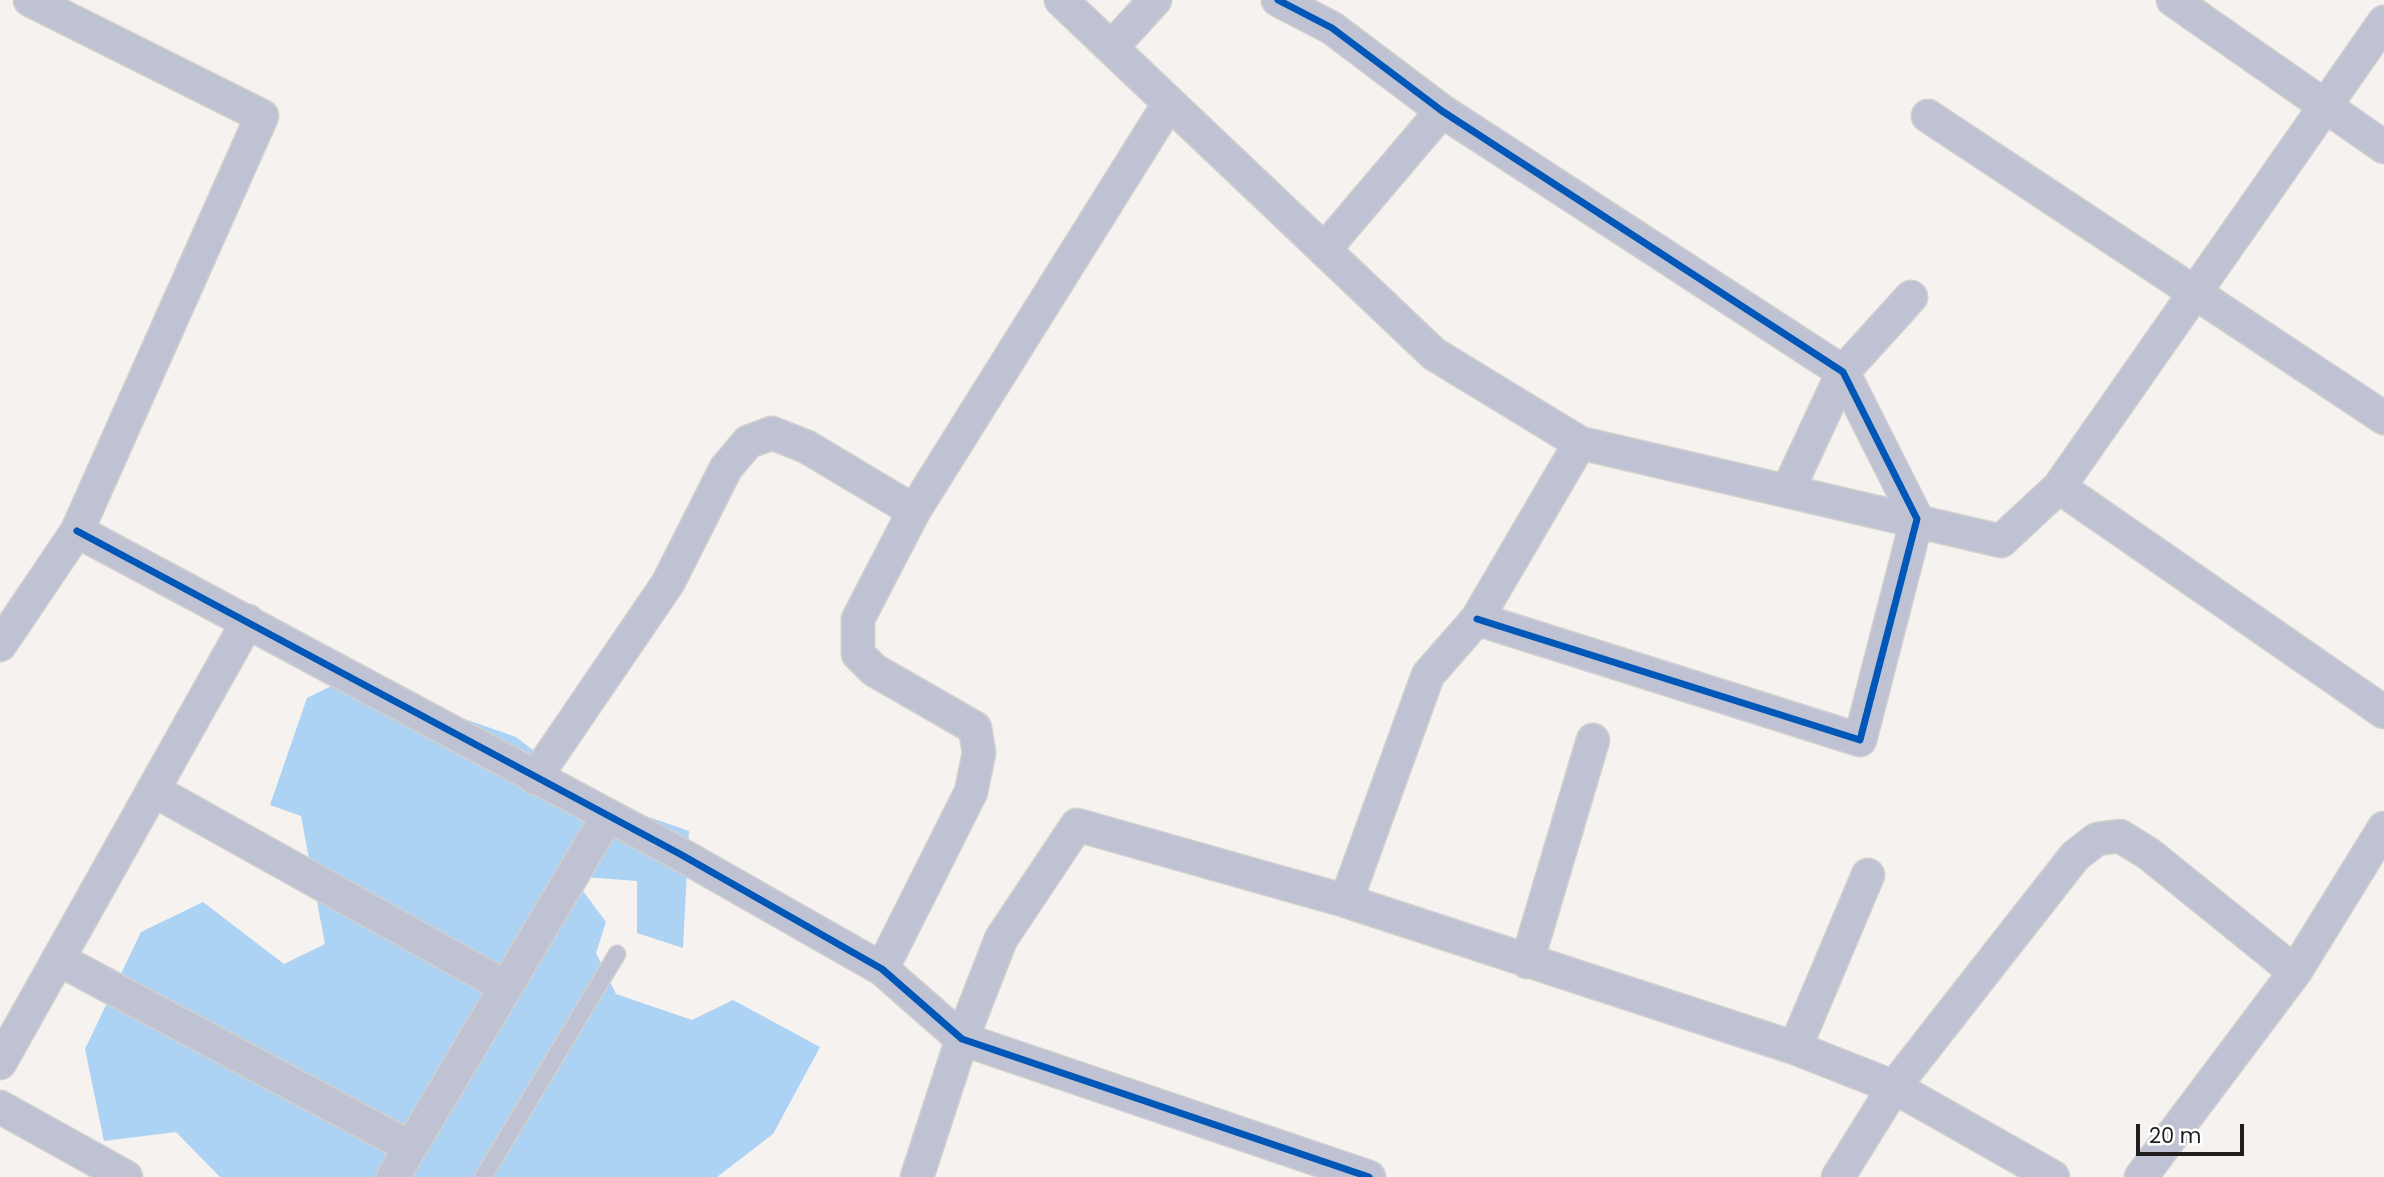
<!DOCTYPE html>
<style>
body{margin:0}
#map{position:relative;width:2384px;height:1177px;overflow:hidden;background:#f5f2f0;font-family:Poppins,sans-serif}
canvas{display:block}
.scale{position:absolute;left:2136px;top:1124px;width:108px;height:32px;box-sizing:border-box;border:4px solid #201e1d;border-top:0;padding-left:9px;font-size:21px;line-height:24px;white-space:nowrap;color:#201e1d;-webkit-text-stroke:5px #fff;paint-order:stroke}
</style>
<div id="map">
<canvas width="2384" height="1177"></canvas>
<div class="scale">20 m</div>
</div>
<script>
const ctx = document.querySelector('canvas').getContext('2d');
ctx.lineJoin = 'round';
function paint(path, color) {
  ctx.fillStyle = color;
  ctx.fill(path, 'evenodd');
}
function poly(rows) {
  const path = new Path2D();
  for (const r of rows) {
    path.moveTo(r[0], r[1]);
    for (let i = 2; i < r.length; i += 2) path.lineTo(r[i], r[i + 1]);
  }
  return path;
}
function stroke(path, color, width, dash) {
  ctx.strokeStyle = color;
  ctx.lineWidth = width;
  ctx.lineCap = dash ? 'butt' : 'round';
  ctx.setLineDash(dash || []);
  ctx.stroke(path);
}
const water = poly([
 [348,678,516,737,597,799,689,831,683,948,637,933,637,881,572,876,606,922,596,953,616,994,692,1020,733,1000,820,1047,773,1134,717,1177,220,1177,176,1132,104,1141,85,1049,141,932,203,902,284,964,325,944,301,816,270,805,307,698]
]);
const lane = poly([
 [483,1177,617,954]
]);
const street = poly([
 [1061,0,1434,354,1580,443],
 [1278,0,1332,28,1442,111,1843,372,1917,519,1860,740,1477,619],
 [2173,0,2384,147],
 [1112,47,1155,0],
 [1928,116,2384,418],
 [1324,250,1442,111],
 [2059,487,2384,22],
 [1788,490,1843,372,1911,297],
 [77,531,680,854,882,969,962,1039,1369,1177],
 [0,645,77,531,262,116,30,0],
 [535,778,668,583,726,468,748,442,772,433,807,447,914,511],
 [153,790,506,987],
 [1346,901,1428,675,1477,619,1580,443,2001,541,2059,487,2384,712],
 [58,959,410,1147],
 [1527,962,1593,740],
 [882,969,971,792,979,753,975,728,874,670,858,654,858,619,914,511,1168,105],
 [1795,1048,1868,875],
 [0,1063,248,621],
 [0,1107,126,1177],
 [393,1177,607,817],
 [917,1177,962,1039,1001,939,1077,825,1346,901,1795,1048,1894,1087,2053,1177],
 [1838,1177,1894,1087,2075,856,2097,839,2120,836,2149,854,2295,972],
 [2141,1177,2295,972,2384,828]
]);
const cycleway = poly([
 [1278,0,1332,28,1442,111,1843,372,1917,519,1860,740,1477,619],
 [77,531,680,854,882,969,962,1039,1369,1177]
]);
paint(water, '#acd2f4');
stroke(lane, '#d2d0cf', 19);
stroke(street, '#d2d0cf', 35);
stroke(lane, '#bec2d2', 16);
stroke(street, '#bec2d2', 32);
stroke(cycleway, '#0057b8', 7);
</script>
